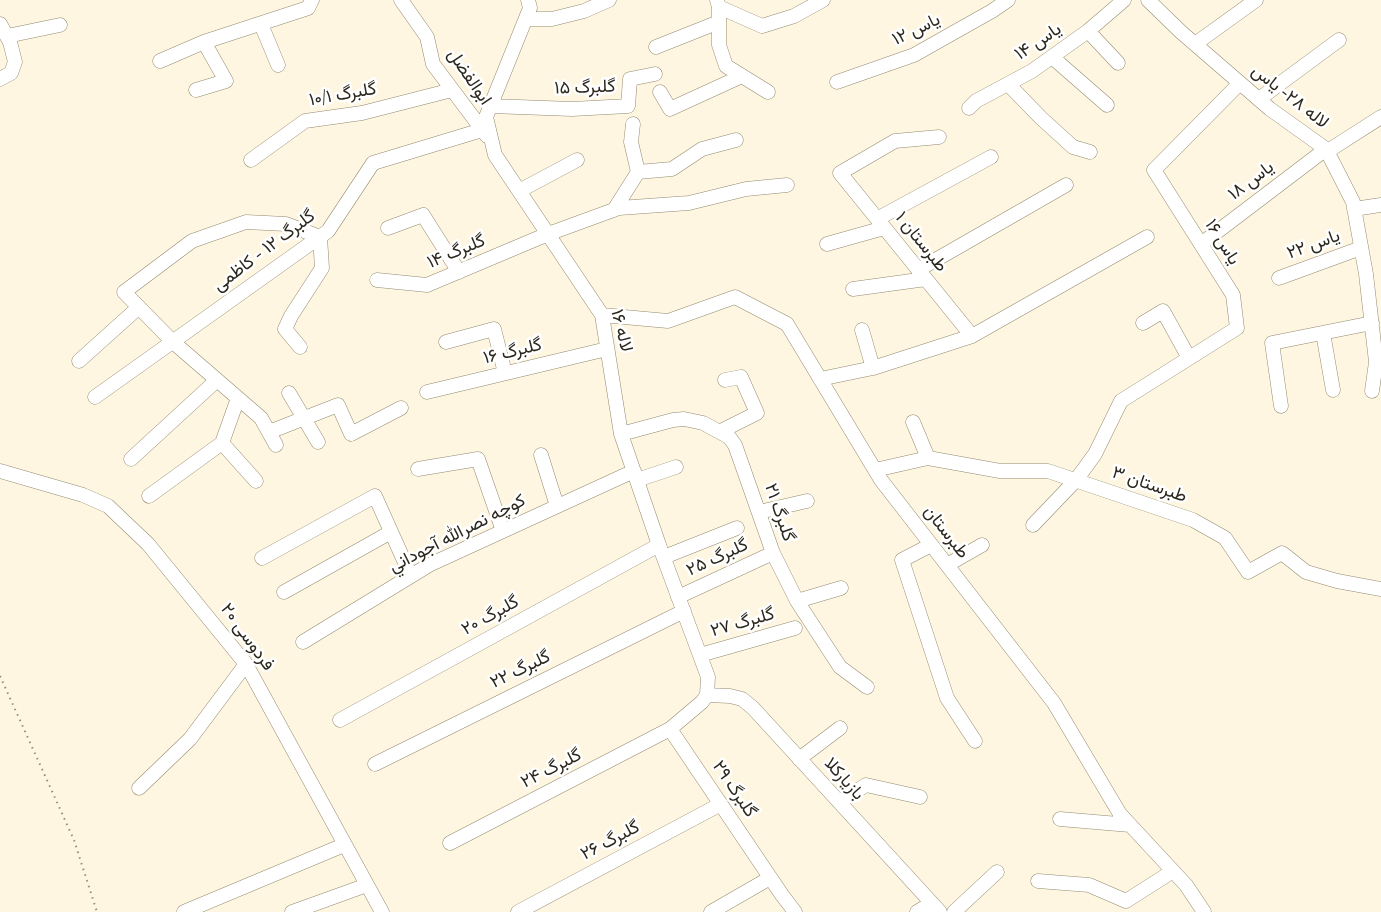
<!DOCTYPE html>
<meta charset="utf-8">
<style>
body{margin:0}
canvas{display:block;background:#fef6e0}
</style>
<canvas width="1381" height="912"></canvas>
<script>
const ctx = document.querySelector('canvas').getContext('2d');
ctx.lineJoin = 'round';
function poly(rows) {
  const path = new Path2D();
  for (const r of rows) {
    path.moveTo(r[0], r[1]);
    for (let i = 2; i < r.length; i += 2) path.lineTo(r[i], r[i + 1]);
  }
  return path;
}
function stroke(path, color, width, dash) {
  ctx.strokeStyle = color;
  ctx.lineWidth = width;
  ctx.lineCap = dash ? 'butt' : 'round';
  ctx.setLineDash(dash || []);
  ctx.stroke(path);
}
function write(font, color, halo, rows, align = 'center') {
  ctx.font = font + ' Spectral,Vazirmatn,serif';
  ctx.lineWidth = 5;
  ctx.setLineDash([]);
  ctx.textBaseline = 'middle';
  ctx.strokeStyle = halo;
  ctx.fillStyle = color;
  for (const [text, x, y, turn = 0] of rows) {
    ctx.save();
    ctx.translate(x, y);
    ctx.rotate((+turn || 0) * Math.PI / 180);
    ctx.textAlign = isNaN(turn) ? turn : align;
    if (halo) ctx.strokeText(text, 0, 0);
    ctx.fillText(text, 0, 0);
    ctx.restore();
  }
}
const path = poly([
 [0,676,74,840,97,912]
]);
const minor = poly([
 [401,0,427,37,433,64,487,136],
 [528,0,530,8,486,117,495,155,602,315,621,434,659,545,708,677,707,695,702,702,670,729,782,895,795,912],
 [717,0,719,7,762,26,794,16,823,0],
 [1148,0,1181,32,1270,109,1326,149,1353,202,1366,274,1376,362,1372,391],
 [719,7,719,45,726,66,768,92],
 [526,19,552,19,584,11,609,0],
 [0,24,10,42,15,62,11,73,0,79],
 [261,24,278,65],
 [1088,31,1118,63],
 [7,36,60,25],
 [1195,44,1256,0],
 [656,47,719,22],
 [1052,57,1107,105],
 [160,61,204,42],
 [837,82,914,55,992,11,1008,0],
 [1008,84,1041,118,1073,147,1090,152],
 [196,90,226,81,204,42,308,8,312,0],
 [660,92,670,109,742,76],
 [1259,99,1339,40],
 [491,106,572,109,628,106,630,79,655,74],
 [969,108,976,101,1032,71,1088,31,1124,0],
 [939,137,895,141,840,173,972,336,1147,237],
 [251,160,305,121,362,113,452,90],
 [638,172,672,169,702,149,736,140],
 [519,191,577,160],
 [1354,209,1381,205],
 [614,210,638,172,631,142,633,124],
 [877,219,991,157],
 [388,228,423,215,459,272],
 [827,244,884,228],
 [1201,244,1326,149,1331,149,1381,117],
 [918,270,1066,185],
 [1279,278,1361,248],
 [377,280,427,285,548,234,619,208,689,203,746,189,787,185],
 [853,289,926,279],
 [602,315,668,321,735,297,787,324,881,480,1054,703,1120,814,1186,885,1204,912],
 [1143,323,1163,311,1189,358],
 [862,330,873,368],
 [1323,333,1333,390],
 [446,342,494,329,505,373],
 [79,361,139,307],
 [820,379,873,368,972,336],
 [427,392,607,349],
 [289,393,318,442],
 [95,397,328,231,373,163,482,130],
 [1281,406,1272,343,1372,323],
 [913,422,928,458],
 [721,431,757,413,741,377,725,380],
 [269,432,338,405,351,434,401,408],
 [621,434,673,420,684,419,703,423,729,437,735,445,773,553,797,601,840,667,867,687],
 [222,443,256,481],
 [276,445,261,418,173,342,124,292,192,241,246,222,286,224,320,237,322,268,291,316,285,329,300,347],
 [541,455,557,506],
 [131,459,217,380],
 [418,469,478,459,503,531],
 [875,470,928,458,1000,471,1048,471,1193,520,1225,538,1248,572,1282,553,1306,572,1337,581,1381,589],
 [0,471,83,495,108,506,148,544,246,664,382,912],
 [637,480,676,467],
 [149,496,222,443,238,398],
 [759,512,807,501],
 [1033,525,1076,480,1095,454,1121,401,1237,328,1233,295,1154,170,1240,83],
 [931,545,902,560,947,698,975,741],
 [664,557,737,528],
 [262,558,375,496,411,576],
 [947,565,982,545],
 [284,592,391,532],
 [678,597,773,553],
 [797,601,841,588],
 [303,642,429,565,634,471],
 [700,655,795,628],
 [707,695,730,696,742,699,753,708,940,912],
 [340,720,659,545],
 [799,759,840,728],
 [375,764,684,611],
 [139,788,190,739,246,664],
 [839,802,866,785,920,797],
 [1060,819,1130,825],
 [450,843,670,729],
 [1038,881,1089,885,1126,901,1173,871],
 [184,912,344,845],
 [292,912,367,885],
 [518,912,721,804],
 [711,912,770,878],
 [917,912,932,903],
 [954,912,997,872]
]);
const streetNames = [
 ["یاس ۱۲",917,31,-26],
 ["یاس ۱۴",1039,43,-34],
 ["ابوالفضل",468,78,56],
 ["گلبرگ ۱۵",585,89,-2],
 ["گلبرگ ۱۰/۱",343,96,-10],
 ["لاله ۲۸- یاس",1289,98,38],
 ["یاس ۱۸",1252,182,-37],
 ["طبرستان ۱",920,243,51],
 ["یاس ۱۶",1221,243,58],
 ["یاس ۲۲",1314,246,-20],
 ["گلبرگ ۱۲ - کاظمی",265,252,-37],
 ["گلبرگ ۱۴",457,253,-23],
 ["لاله ۱۶",620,331,76],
 ["گلبرگ ۱۶",513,353,-14],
 ["طبرستان ۳",1149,486,19],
 ["گلبرگ ۲۱",778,513,71],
 ["طبرستان",945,533,52],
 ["كوچه نصرالله آجوداني",458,535,-27],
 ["گلبرگ ۲۵",718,559,-25],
 ["گلبرگ ۲۰",491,617,-29],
 ["گلبرگ ۲۷",743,624,-16],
 ["فردوسی ۲۰",246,638,54],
 ["گلبرگ ۲۲",521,671,-26],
 ["گلبرگ ۲۴",552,770,-27],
 ["بازیارکلا",843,780,48],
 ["گلبرگ ۲۹",733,790,56],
 ["گلبرگ ۲۶",611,842,-28]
];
stroke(minor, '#938a70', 15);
stroke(path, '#958f7f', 2, [1.5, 4.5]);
stroke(minor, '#fff', 14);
write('18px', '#2c281d', '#fff', streetNames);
</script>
